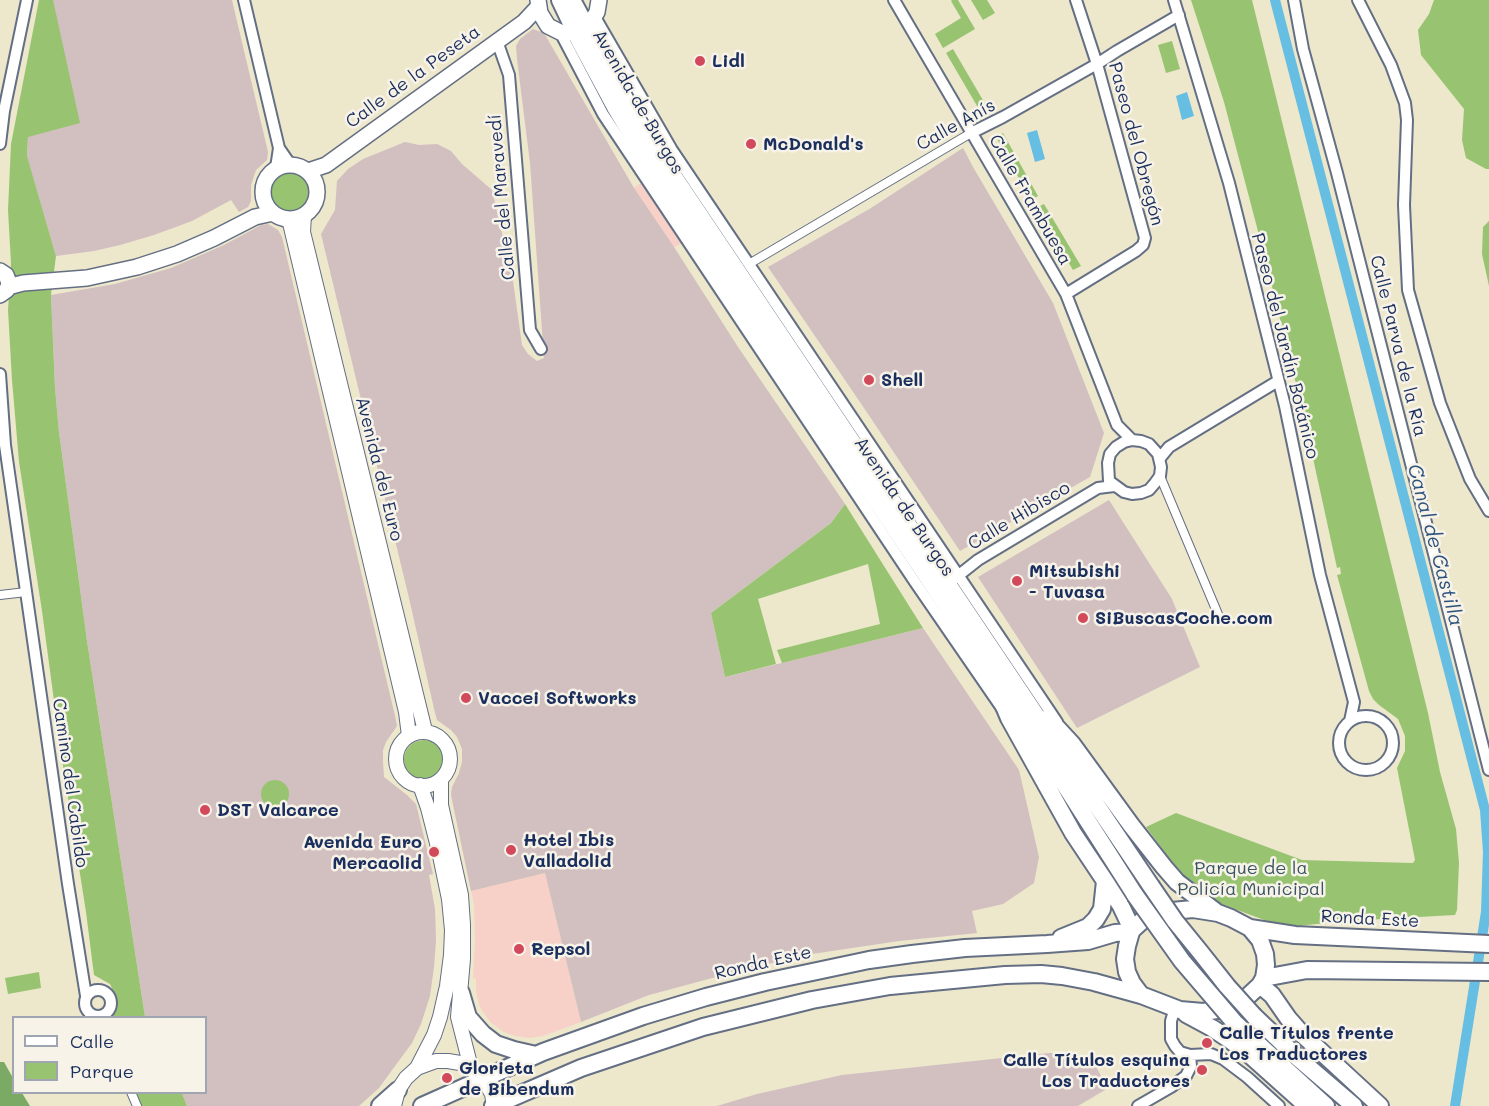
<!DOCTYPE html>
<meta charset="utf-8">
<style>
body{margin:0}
#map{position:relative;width:1489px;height:1106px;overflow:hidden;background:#ede7cc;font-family:Mali,sans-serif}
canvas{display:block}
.legend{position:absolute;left:12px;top:1016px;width:195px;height:78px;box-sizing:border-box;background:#f7f3e8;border:2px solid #9fa5b1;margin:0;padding:8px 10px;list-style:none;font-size:18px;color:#1b2f5e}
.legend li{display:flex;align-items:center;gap:12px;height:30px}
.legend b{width:30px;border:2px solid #9fa5b1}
</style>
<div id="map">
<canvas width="1489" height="1106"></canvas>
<ul class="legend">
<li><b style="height:8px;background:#fff"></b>Calle</li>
<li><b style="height:16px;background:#98c471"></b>Parque</li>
</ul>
</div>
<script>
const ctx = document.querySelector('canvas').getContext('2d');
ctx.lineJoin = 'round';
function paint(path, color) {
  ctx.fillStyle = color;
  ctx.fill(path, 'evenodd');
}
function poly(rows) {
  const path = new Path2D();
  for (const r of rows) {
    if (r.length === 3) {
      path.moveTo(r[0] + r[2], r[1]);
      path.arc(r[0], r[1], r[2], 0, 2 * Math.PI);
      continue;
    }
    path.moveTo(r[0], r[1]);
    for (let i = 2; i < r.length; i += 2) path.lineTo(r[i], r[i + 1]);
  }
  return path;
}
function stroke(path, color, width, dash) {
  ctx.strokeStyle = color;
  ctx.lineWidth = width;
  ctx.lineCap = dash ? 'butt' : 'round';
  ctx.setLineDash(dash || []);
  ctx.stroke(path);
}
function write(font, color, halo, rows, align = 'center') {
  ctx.font = font + ' Mali,sans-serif';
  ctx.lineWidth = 5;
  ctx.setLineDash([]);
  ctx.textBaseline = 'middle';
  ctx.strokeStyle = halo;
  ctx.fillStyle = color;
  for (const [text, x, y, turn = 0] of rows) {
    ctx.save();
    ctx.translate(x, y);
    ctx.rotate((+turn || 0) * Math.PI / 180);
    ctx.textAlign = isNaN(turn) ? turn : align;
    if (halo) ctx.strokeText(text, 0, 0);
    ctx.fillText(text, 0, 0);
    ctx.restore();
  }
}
const built = poly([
 [645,181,686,241,633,269,618,197],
 [545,873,581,1022,543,1036,530,1038,515,1036,504,1032,490,1022,480,1007,476,992,476,979,473,978,475,941,474,904,471,891]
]);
const industrial = poly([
 [53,0,232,0,268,152,267,160,256,170,251,185,251,201,248,207,239,212,231,200,192,221,154,235,120,245,94,251,56,256,27,157,28,137],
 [533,29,544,33,634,188,674,247,738,347,845,504,831,523,711,613,725,677,923,628,1019,770,1039,857,1034,883,1003,904,972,911,977,933,899,941,805,955,731,973,649,995,581,1022,545,873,471,891,451,795,452,787,459,773,462,762,462,749,457,737,451,730,437,720,435,713,409,598,321,234,335,210,337,181,348,169,363,159,405,142,419,145,437,144,451,151,462,164,492,190,513,281,522,345,528,354,537,361,544,358,530,163,517,59,516,46,520,39],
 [963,148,973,167,1053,303,1104,433,1090,477,960,551,864,408,768,267,871,208],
 [268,224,278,230,282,237,395,716,397,726,386,742,383,750,383,762,384,777,407,795,416,804,433,874,429,875,435,909,436,940,434,967,430,996,421,1024,412,1043,395,1066,379,1088,359,1106,187,1106,182,1093,206,1092,206,1018,145,1017,87,641,59,432,55,388,51,295,115,284,171,268,224,245,261,225],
 [1109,500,1172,599,1200,667,1077,728,978,577],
 [1049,1053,1058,1053,1079,1067,1093,1061,1101,1076,1110,1087,1078,1106,717,1106,757,1094,842,1075]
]);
const green = poly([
 [39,0,53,0,80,123,28,137,27,156,56,256,51,295,55,388,59,432,87,641,145,1017,113,1017,117,999,110,984,94,975,86,912,61,753,42,611,19,462,12,380,8,310,11,263,8,210,11,144],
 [952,0,958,0,975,29,943,48,935,34,961,18,951,1],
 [971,0,987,0,995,13,983,20],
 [1191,0,1252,0,1428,713,1440,772,1456,829,1459,863,1457,910,1455,915,1346,921,1297,926,1267,921,1213,901,1184,878,1146,827,1176,813,1302,860,1413,863,1415,860,1397,768,1405,751,1405,736,1398,719,1379,705,1373,699,1369,691,1337,575,1341,574,1340,567,1337,568,1302,408,1264,254,1224,102],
 [1434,0,1489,0,1489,169,1486,169,1466,158,1462,140,1464,109,1421,55,1418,30,1429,14],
 [1172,41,1180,69,1166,73,1158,45],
 [953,49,987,107,980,111,946,53],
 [1003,133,1038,196,1031,200,996,137],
 [289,192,20],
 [1044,204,1081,266,1073,270,1036,208],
 [1489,221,1489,286,1482,254,1483,227],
 [845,504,923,628,782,663,777,650,880,624,868,564,758,599,776,664,725,677,711,613,831,523],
 [424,760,20],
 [275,794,14],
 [39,972,41,988,8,994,5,978],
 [133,1093,182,1093,187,1106,140,1106]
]);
const forest = poly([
 [0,1062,4,1062,13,1078,14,1092,22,1093,30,1106,0,1106]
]);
const water = poly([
 [1187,92,1194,116,1182,120,1176,96],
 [1037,130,1045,159,1035,162,1027,133]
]);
const canal = poly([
 [1275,0,1485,810,1488,852,1486,912,1455,1106]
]);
const pedestrian = poly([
 [749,264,971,133],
 [1160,476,1220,619],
 [0,595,26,592],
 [131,1092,137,1106]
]);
const minor = poly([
 [244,0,279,148,290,164],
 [894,0,1066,294,1117,425,1132,440],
 [1174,0,1229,183,1285,406,1320,575,1354,702,1350,721],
 [1294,0,1303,49,1337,173,1489,770],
 [1358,0,1391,65,1405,103,1407,120,1404,205,1408,290,1440,403,1470,479,1489,511],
 [595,17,672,150,1057,722],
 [560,32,603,114,915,582,1001,707],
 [497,41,509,75,530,330,541,349],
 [971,133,1003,117,1097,64,1117,51,1179,15],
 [0,144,4,111,27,0],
 [276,168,279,148],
 [1066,294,1136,251,1143,245,1145,238,1097,64,1076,0],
 [0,374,5,445,68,884,86,996],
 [1132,440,1141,441,1149,444,1158,454,1161,467,1160,476,1155,483,1149,490,1141,493,1132,494,1124,492,1109,481,1108,463,1110,454,1116,447,1124,442,1132,440],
 [1160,458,1169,447,1278,381],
 [954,579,978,560,1098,488,1114,486],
 [1366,743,27],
 [98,1003,13],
 [1175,1008,1171,1021,1171,1039,1175,1046,1180,1052,1190,1055,1211,1054,1223,1059,1247,1077,1279,1106],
 [1138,1106,1171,1087,1186,1076,1191,1066,1190,1055]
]);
const tertiary = poly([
 [304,215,303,232,425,731],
 [289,219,406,712,409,736],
 [423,759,27],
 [441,779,441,805,461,895,463,925,463,959,458,1017,471,1068],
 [417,1068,434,1035,440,1017,447,986,451,955,452,930,449,899,439,851,428,808,420,785],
 [394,1106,398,1090,406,1078,417,1068,436,1061,448,1061,460,1063,471,1068,483,1078,492,1094,494,1106]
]);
const secondary = poly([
 [538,0,540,13,548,26,560,32,569,33,582,30,591,22,597,12,599,0],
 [290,192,27],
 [308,171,326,165,524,22,538,7],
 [0,271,6,275,9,283,7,290,0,295],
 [8,287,23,283,87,278,137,267,177,254,214,238,255,217,273,213]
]);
const trunk = poly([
 [560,0,580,42,615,107,647,160,1022,718,1135,895],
 [572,0,628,104,654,147,1151,886],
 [1001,699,1009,718,1073,833,1105,881,1121,906,1129,923,1133,929],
 [1048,718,1072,744,1131,825,1164,867,1177,882,1215,911],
 [1061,938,1088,927,1096,919,1102,909,1105,881],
 [1264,978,1307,970,1489,972],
 [1260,985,1272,995,1288,1018,1302,1034,1380,1106],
 [461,993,468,1017,483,1034,496,1044,514,1050,536,1055],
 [1141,995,1132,983,1127,972,1125,959,1127,946,1131,932,1133,929,1144,919,1161,912,1193,909,1218,913,1231,918,1250,928,1295,935,1489,944],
 [1186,1014,1212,1028,1230,1040,1250,1055,1307,1106],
 [1254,1016,1298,1058,1354,1106],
 [1235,1023,1326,1106],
 [380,1106,398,1090],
 [422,1106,543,1052,643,1016,706,997,765,982,869,960,912,954,965,948,1047,944,1088,941,1115,933,1131,932],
 [493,1106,581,1068,703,1027,812,1000,890,986,1005,975,1041,974,1062,976,1094,982,1141,995,1180,1010,1203,1012,1217,1010,1234,1005,1246,998,1260,985,1264,978,1266,965,1265,954,1260,940,1250,928]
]);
const trunkBridge = poly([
 [1151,886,1175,921,1201,953,1227,986,1254,1016],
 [1135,895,1182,961,1235,1023]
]);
const markers = [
 [700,61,6,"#d1495b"],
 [751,144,6,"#d1495b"],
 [869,380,6,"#d1495b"],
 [1017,581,6,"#d1495b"],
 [1083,618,6,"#d1495b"],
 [466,698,6,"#d1495b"],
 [205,810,6,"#d1495b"],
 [511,850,6,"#d1495b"],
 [434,852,6,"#d1495b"],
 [519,949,6,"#d1495b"],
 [1207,1043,6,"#d1495b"],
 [1202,1070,6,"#d1495b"],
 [447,1078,6,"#d1495b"]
];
const poiNames = [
 ["Lidl",712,61],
 ["McDonald's",763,144],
 ["Shell",881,380],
 ["Mitsubishi",1029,571],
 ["- Tuvasa",1029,592],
 ["SiBuscasCoche.com",1095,618],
 ["Vaccei Softworks",478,698],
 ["DST Valcarce",217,810],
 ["Hotel Ibis",523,840],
 ["Valladolid",523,861],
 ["Avenida Euro",422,842,"right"],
 ["Mercaolid",422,863,"right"],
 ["Repsol",531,949],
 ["Calle Títulos frente",1219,1033],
 ["Los Traductores",1219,1054],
 ["Calle Títulos esquina",1190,1060,"right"],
 ["Los Traductores",1190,1081,"right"],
 ["Glorieta",459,1068],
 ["de Bibendum",459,1089]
];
const streetNames = [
 ["Calle de la Peseta",413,77,-36],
 ["Avenida de Burgos",638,102,60],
 ["Calle Anís",956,125,-29],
 ["Paseo del Obregón",1136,144,75],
 ["Calle del Maravedí",502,197,-95],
 ["Calle Frambuesa",1030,200,60],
 ["Paseo del Jardín Botánico",1285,346,76],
 ["Calle Parva de la Ría",1398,346,76],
 ["Avenida del Euro",379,469,76],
 ["Avenida de Burgos",904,507,56],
 ["Calle Hibisco",1019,516,-31],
 ["Camino del Cabildo",70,783,82],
 ["Ronda Este",1370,919,3],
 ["Ronda Este",763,963,-13]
];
const parkNames = [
 ["Parque de la",1251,868],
 ["Policía Municipal",1251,889]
];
const waterNames = [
 ["Canal de Castilla",1435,545,75]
];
paint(built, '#f7d1c7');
paint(industrial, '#d2bfc0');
paint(green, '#98c471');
paint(forest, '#7aaa63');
paint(water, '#66bee3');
stroke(canal, '#66bee3', 10);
stroke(pedestrian, '#646f84', 10);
stroke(minor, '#646f84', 14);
stroke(tertiary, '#646f84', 16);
stroke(secondary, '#646f84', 18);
stroke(trunk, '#646f84', 20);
stroke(pedestrian, '#fff', 8);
stroke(minor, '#fff', 10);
stroke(tertiary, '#fff', 14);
stroke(secondary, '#fff', 15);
stroke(trunk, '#fff', 16);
stroke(trunkBridge, '#646f84', 20, []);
stroke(trunkBridge, '#fff', 16);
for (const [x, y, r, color] of markers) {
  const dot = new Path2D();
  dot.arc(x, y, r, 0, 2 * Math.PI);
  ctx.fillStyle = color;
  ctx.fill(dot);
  stroke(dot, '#f7f3e8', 2);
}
write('bold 18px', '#1b2f5e', '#f7f3e8', poiNames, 'left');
write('18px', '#1b2f5e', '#f7f3e8', streetNames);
write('18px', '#3a5463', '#f7f3e8', parkNames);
write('italic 20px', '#2e537f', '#f7f3e8', waterNames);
</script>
